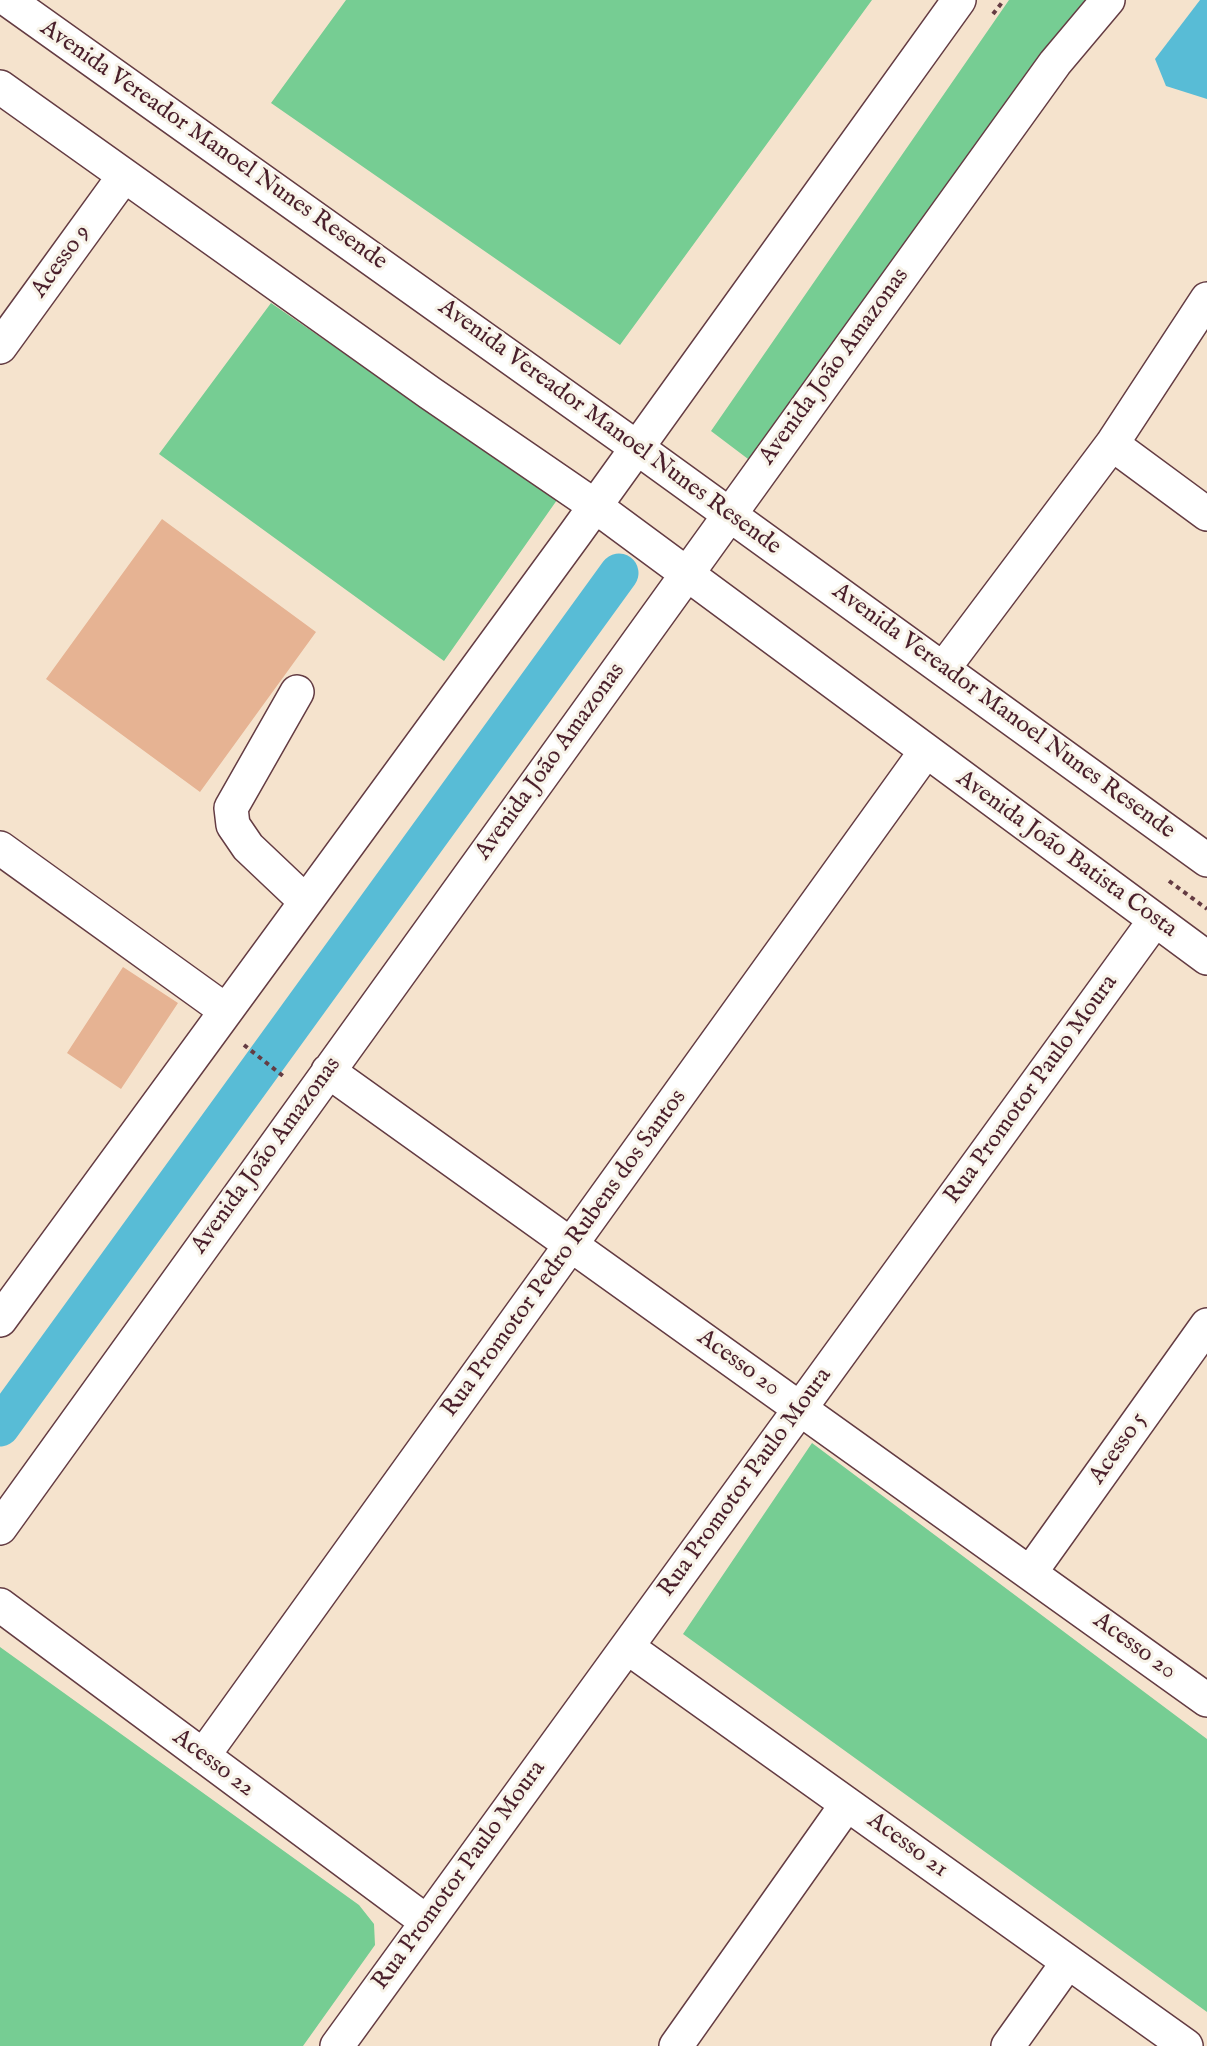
<!DOCTYPE html>
<meta charset="utf-8">
<style>
body{margin:0}
canvas{display:block;background:#f5e3cd}
</style>
<canvas width="1207" height="2046"></canvas>
<script>
const ctx = document.querySelector('canvas').getContext('2d');
ctx.lineJoin = 'round';
function paint(path, color) {
  ctx.fillStyle = color;
  ctx.fill(path, 'evenodd');
}
function poly(rows) {
  const path = new Path2D();
  for (const r of rows) {
    path.moveTo(r[0], r[1]);
    for (let i = 2; i < r.length; i += 2) path.lineTo(r[i], r[i + 1]);
  }
  return path;
}
function stroke(path, color, width, dash) {
  ctx.strokeStyle = color;
  ctx.lineWidth = width;
  ctx.lineCap = dash ? 'butt' : 'round';
  ctx.setLineDash(dash || []);
  ctx.stroke(path);
}
function write(font, color, halo, rows, align = 'center') {
  ctx.font = font + ' "IM FELL English",serif';
  ctx.lineWidth = 6;
  ctx.setLineDash([]);
  ctx.textBaseline = 'middle';
  ctx.strokeStyle = halo;
  ctx.fillStyle = color;
  for (const [text, x, y, turn = 0] of rows) {
    ctx.save();
    ctx.translate(x, y);
    ctx.rotate((+turn || 0) * Math.PI / 180);
    ctx.textAlign = isNaN(turn) ? turn : align;
    if (halo) ctx.strokeText(text, 0, 0);
    ctx.fillText(text, 0, 0);
    ctx.restore();
  }
}
const green = poly([
 [346,0,872,0,620,345,271,103],
 [1009,0,1096,0,756,465,711,431],
 [271,303,557,500,444,661,159,454],
 [812,1443,1207,1739,1207,2012,683,1634],
 [0,1647,359,1905,374,1924,375,1945,303,2046,0,2046]
]);
const water = poly([
 [1200,0,1207,0,1207,99,1166,86,1155,59]
]);
const canal = poly([
 [0,1427,619,573]
]);
const building = poly([
 [162,519,316,632,200,792,46,679],
 [123,967,178,1003,121,1089,67,1053]
]);
const path = poly([
 [993,14,1004,0],
 [1169,881,1207,909],
 [244,1045,283,1076]
]);
const minor = poly([
 [8,0,636,447,1207,860],
 [0,87,430,393,595,506,1207,958],
 [0,347,124,176],
 [1112,444,1207,514],
 [943,669,1112,444,1207,299],
 [297,692,231,808,233,825,248,847,305,901],
 [0,848,225,1010],
 [328,1071,1207,1700],
 [0,1320,575,534,959,0],
 [0,1528,1055,63,1108,0],
 [1030,1573,1207,1325],
 [0,1605,427,1922],
 [627,1647,1186,2046],
 [203,1756,926,751],
 [337,2046,1155,920],
 [676,2046,847,1804],
 [1008,2046,1068,1962]
]);
const streetNames = [
 ["Avenida Vereador Manoel Nunes Resende",213,146,35],
 ["Acesso 9",62,262,-54],
 ["Avenida João Amazonas",835,367,-54],
 ["Avenida Vereador Manoel Nunes Resende",609,428,36],
 ["Avenida Vereador Manoel Nunes Resende",1003,712,36],
 ["Avenida João Amazonas",551,762,-54],
 ["Avenida João Batista Costa",1066,855,36],
 ["Rua Promotor Paulo Moura",1032,1090,-54],
 ["Avenida João Amazonas",267,1156,-54],
 ["Rua Promotor Pedro Rubens dos Santos",565,1254,-54],
 ["Acesso 20",738,1364,36],
 ["Acesso 5",1119,1449,-55],
 ["Rua Promotor Paulo Moura",746,1483,-54],
 ["Acesso 20",1134,1647,36],
 ["Acesso 22",213,1764,37],
 ["Acesso 21",907,1846,36],
 ["Rua Promotor Paulo Moura",460,1876,-54]
];
paint(green, '#76cd93');
paint(water, '#58bcd6');
stroke(canal, '#58bcd6', 39);
paint(building, '#e6b393');
stroke(minor, '#643c43', 36);
stroke(path, '#643c43', 4, [4.5, 4.5]);
stroke(minor, '#fff', 33);
write('24px', '#4a1f2b', '#f7f3e8', streetNames);
</script>
